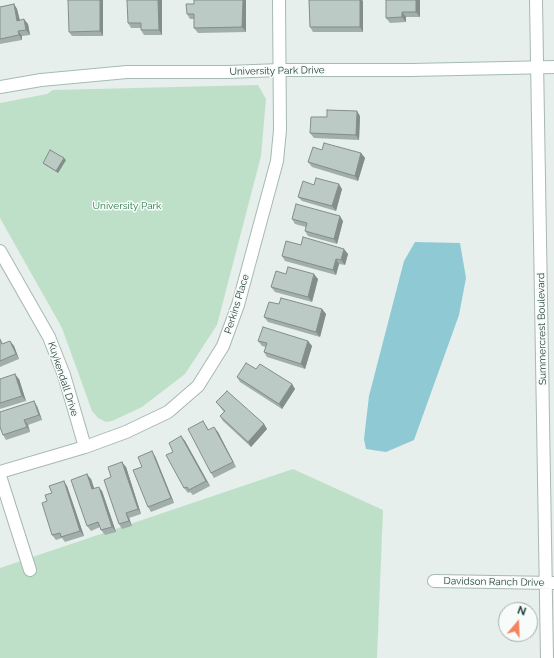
<!DOCTYPE html>
<style>
body{margin:0}
#map{position:relative;width:554px;height:658px;overflow:hidden;background:#e6efeb;font-family:Raleway,sans-serif}
canvas{display:block}
.north{position:absolute;left:498px;top:602px;width:40px;height:40px;box-sizing:border-box;background:#f7fbf9;border:1px solid #a3b1ad;border-radius:50%;rotate:19deg;font-size:11px;font-weight:700;line-height:16px;text-align:center;color:#24423a}
.north::after{content:'';display:block;margin:auto;width:14px;height:18px;background:#f4845f;clip-path:polygon(50% 0,100% 100%,50% 72%,0 100%)}
</style>
<div id="map">
<canvas width="554" height="658"></canvas>
<div class="north">N</div>
</div>
<script>
const ctx = document.querySelector('canvas').getContext('2d');
ctx.lineJoin = 'round';
function paint(path, color) {
  ctx.fillStyle = color;
  ctx.fill(path, 'evenodd');
}
function poly(rows) {
  const path = new Path2D();
  for (const r of rows) {
    path.moveTo(r[0], r[1]);
    for (let i = 2; i < r.length; i += 2) path.lineTo(r[i], r[i + 1]);
  }
  return path;
}
function stroke(path, color, width, dash) {
  ctx.strokeStyle = color;
  ctx.lineWidth = width;
  ctx.lineCap = dash ? 'butt' : 'round';
  ctx.setLineDash(dash || []);
  ctx.stroke(path);
}
function write(font, color, halo, rows, align = 'center') {
  ctx.font = font + ' Raleway,sans-serif';
  ctx.lineWidth = 3;
  ctx.setLineDash([]);
  ctx.textBaseline = 'middle';
  ctx.strokeStyle = halo;
  ctx.fillStyle = color;
  for (const [text, x, y, turn = 0] of rows) {
    ctx.save();
    ctx.translate(x, y);
    ctx.rotate((+turn || 0) * Math.PI / 180);
    ctx.textAlign = isNaN(turn) ? turn : align;
    if (halo) ctx.strokeText(text, 0, 0);
    ctx.fillText(text, 0, 0);
    ctx.restore();
  }
}
const green = poly([
 [258,85,266,99,261,156,217,325,185,374,142,407,112,421,106,422,98,418,92,411,62,328,0,218,0,103,47,94,53,90],
 [293,469,383,510,377,658,0,658,0,568]
]);
const water = poly([
 [415,242,460,243,466,278,459,315,414,440,386,452,366,449,364,439,369,396,404,261]
]);
const street = poly([
 [536,0,547,658],
 [0,251,49,337,64,375,85,447],
 [0,472,85,447,126,432,168,412,198,386,223,346,238,305,277,161,280,130,279,0],
 [0,476,30,570],
 [434,581,554,583]
]);
const secondary = poly([
 [0,87,41,80,127,72,228,72,280,70,411,70,554,67]
]);
const wall = poly([
 [103,0,103,36,72,36,69,32],
 [162,0,162,35,144,35,141,30,141,28,131,28,128,23],
 [246,0,246,32,198,33,194,28,194,19,190,19,187,14,194,4],
 [309,0,362,0,363,1,363,32,313,32,310,27],
 [386,0,420,0,420,17,406,17,406,22,390,23,386,18],
 [14,4,17,9,20,20,28,24,30,35,22,36,22,40,0,44,0,7],
 [360,116,359,140,314,138,310,133],
 [322,150,361,153,365,158,358,181,312,167,308,162],
 [66,160,58,173,45,165,43,163],
 [342,189,336,211,302,201,298,197],
 [292,219,343,221,337,244,308,236,305,231,306,227,295,224],
 [301,245,348,254,345,265,339,264,336,275,285,261,282,256],
 [286,274,318,279,312,302,275,292,271,287],
 [279,304,322,309,326,314,320,337,268,322,264,317],
 [0,338,3,344,10,341,14,346,19,359,0,367],
 [258,341,308,341,312,346,305,369,267,357,264,352,266,347,262,346],
 [256,369,292,384,295,389,282,409,240,382,237,377],
 [0,379,19,379,26,401,0,409],
 [216,402,264,424,267,429,251,447,223,421,220,416,224,412],
 [37,406,42,420,28,425,30,432,6,440,3,435],
 [203,421,209,430,218,432,236,467,214,478,211,473],
 [181,436,185,441,210,486,193,495,190,492,188,493,184,488,173,452],
 [155,456,174,503,151,512,148,507,142,467],
 [126,467,141,514,129,518,132,526,122,529,119,524,111,477],
 [91,479,94,488,102,491,116,532,105,535,101,530,100,527,91,531,87,526],
 [67,486,84,536,65,542,62,538,56,540,52,535,47,501,52,493]
]);
const shadedWall = poly([
 [100,0,103,0,103,36,100,31],
 [158,0,162,0,162,35,159,30],
 [243,0,246,0,246,32,242,27],
 [360,0,362,0,363,1,363,32,360,27],
 [416,0,420,0,420,17,416,12],
 [14,4,17,9,21,26,17,21],
 [402,12,406,17,406,22,402,17],
 [24,19,28,24,30,35,26,30],
 [18,31,22,36,22,40,19,35],
 [357,111,360,116,359,140,356,135],
 [361,153,365,158,358,181,355,176],
 [64,158,66,160,58,173,56,171],
 [339,184,342,189,336,211,332,206],
 [340,216,343,221,337,244,334,239],
 [344,249,348,254,345,265,341,260],
 [336,259,339,264,336,275,333,270],
 [314,274,318,279,312,302,308,297],
 [322,309,326,314,320,337,316,332],
 [10,341,14,346,19,359,16,354],
 [308,341,312,346,305,369,301,364],
 [15,374,19,379,26,401,22,396],
 [292,384,295,389,282,409,279,404],
 [34,401,37,406,42,420,39,415],
 [24,420,28,425,30,432,27,427],
 [264,424,267,429,251,447,248,442],
 [214,427,218,432,236,467,233,462],
 [181,436,185,441,210,486,206,481],
 [152,451,155,456,174,503,171,498],
 [122,462,126,467,141,514,138,509],
 [87,474,91,479,96,494,92,489],
 [64,481,67,486,84,536,80,531],
 [99,487,102,491,116,532,112,527],
 [126,513,129,518,132,526,129,521]
]);
const building = poly([
 [68,0,100,0,100,31,69,32,68,0],
 [127,0,158,0,159,30,141,30,141,23,128,23,127,0],
 [194,0,243,0,242,27,194,28,194,14,187,14,186,4,194,4,194,0],
 [309,0,360,0,360,27,310,27,309,0],
 [386,0,416,0,416,12,402,12,402,17,386,18,386,0],
 [14,4,17,21,24,19,26,30,18,31,19,35,0,39,0,7,14,4],
 [327,110,357,111,356,135,310,133,311,117,327,117,327,110],
 [324,143,361,153,355,176,308,162,313,147,322,150,324,143],
 [50,150,64,158,56,171,43,163,50,150],
 [316,178,339,184,332,206,298,197,303,181,314,185,316,178],
 [296,204,340,216,334,239,305,231,307,223,292,219,296,204],
 [303,237,344,249,341,260,336,259,333,270,282,256,286,241,301,245,303,237],
 [288,267,314,274,308,297,271,287,276,271,286,274,288,267],
 [281,298,322,309,316,332,264,317,269,302,279,304,281,298],
 [263,327,308,341,301,364,264,352,267,343,258,341,263,327],
 [0,340,2,344,10,341,16,354,0,361,0,340],
 [246,363,256,369,260,364,292,384,279,404,237,377,246,363],
 [15,374,22,396,0,403,0,379,15,374],
 [227,391,264,424,248,442,220,416,225,411,216,402,227,391],
 [34,401,39,415,24,420,27,427,3,435,0,427,0,412,34,401],
 [203,421,208,430,214,427,233,462,211,473,188,429,203,421],
 [181,436,206,481,189,490,187,487,184,488,166,455,173,452,169,443,181,436],
 [152,451,171,498,148,507,133,470,142,467,138,457,152,451],
 [122,462,138,509,126,513,129,521,119,524,104,480,111,477,108,467,122,462],
 [87,474,92,489,99,487,112,527,101,530,98,522,87,526,71,480,87,474],
 [64,481,80,531,61,537,60,533,52,535,42,503,47,501,45,495,52,493,49,486,64,481]
]);
const streetNames = [
 ["University Park Drive",277,71,-1],
 ["Perkins Place",237,304,-73],
 ["Summercrest Boulevard",542,329,-91],
 ["Kuykendall Drive",63,379,72],
 ["Davidson Ranch Drive",494,582,1]
];
const parkNames = [
 ["University Park",127,206]
];
paint(green, '#bfe0c8');
paint(water, '#8ec9d4');
stroke(street, '#a8b8b2', 14);
stroke(secondary, '#a4bbb3', 14);
stroke(street, '#fff', 12);
stroke(secondary, '#fff', 12);
paint(wall, '#a1aea9');
paint(shadedWall, '#838d89');
paint(building, '#bbcac4');
stroke(building, '#838d89', 1);
write('10px', '#24423a', '#f7fbf9', streetNames);
write('10px', '#2d7a4b', '#f7fbf9', parkNames);
</script>
